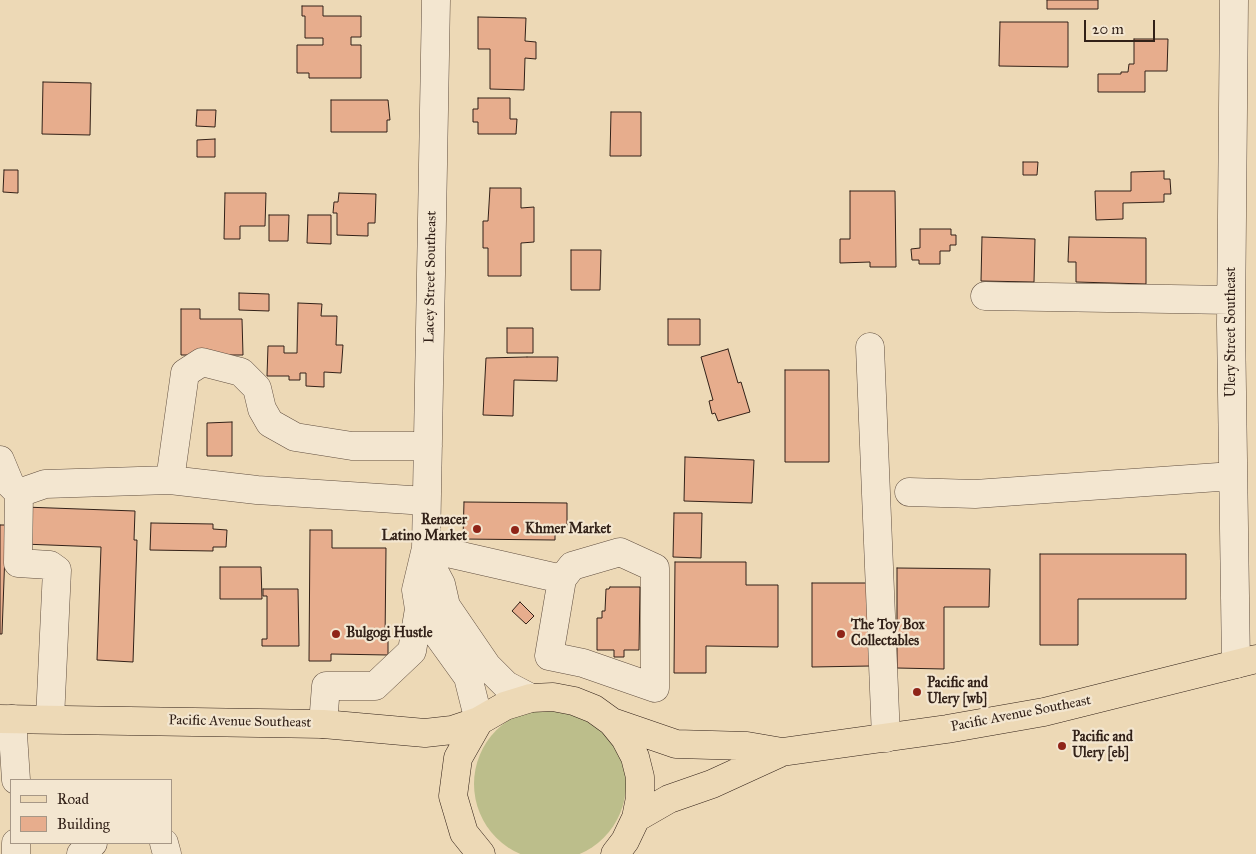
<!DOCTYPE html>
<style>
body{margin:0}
#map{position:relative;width:1256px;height:854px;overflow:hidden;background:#edd9b6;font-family:"IM FELL Great Primer",serif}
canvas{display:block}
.legend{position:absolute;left:10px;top:779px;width:162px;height:65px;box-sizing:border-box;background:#f3e6d0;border:1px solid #a69786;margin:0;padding:6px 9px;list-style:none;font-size:15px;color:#322118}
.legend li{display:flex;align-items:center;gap:10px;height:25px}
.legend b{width:25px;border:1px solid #a69786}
.scale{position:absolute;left:1084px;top:20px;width:71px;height:22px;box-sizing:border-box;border:2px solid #322118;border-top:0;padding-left:6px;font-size:15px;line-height:18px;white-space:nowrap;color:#322118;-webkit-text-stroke:4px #f3e6d0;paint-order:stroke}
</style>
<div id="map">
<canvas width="1256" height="854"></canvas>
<ul class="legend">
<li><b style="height:6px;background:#edd9b6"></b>Road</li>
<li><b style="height:14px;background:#e7ad8d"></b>Building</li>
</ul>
<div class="scale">20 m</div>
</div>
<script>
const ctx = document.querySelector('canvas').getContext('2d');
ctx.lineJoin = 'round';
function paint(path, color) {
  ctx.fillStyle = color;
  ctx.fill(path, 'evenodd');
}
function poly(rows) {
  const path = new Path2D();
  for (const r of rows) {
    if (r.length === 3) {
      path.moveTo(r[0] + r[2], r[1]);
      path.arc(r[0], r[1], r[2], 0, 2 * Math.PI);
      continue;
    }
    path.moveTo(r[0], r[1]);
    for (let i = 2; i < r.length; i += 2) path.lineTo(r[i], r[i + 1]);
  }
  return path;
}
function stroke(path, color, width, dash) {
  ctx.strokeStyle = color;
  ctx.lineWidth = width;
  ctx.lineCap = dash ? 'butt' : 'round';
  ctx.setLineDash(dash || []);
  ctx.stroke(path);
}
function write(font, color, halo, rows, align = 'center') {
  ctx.font = font + ' "IM FELL Great Primer",serif';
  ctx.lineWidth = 4.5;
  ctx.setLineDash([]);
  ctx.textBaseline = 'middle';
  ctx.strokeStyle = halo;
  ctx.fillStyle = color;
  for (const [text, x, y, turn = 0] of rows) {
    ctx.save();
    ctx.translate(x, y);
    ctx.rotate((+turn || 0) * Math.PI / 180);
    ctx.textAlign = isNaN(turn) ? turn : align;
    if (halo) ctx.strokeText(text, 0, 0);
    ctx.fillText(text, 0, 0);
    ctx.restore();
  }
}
const green = poly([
 [550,784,76]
]);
const building = poly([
 [1047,0,1098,0,1098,9,1047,9,1047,0],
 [302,6,323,6,323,16,361,16,361,37,351,37,351,45,361,45,361,78,309,78,309,73,297,73,297,45,323,45,323,38,305,38,305,16,302,16,302,6],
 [478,17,526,18,525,41,536,42,536,59,525,58,524,90,490,89,490,49,478,49,478,17],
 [1000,22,1068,22,1068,67,999,66,1000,22],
 [1134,39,1168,39,1167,71,1145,71,1145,92,1098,92,1098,74,1121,74,1121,72,1128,72,1129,64,1134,64,1134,39],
 [43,82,91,83,90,135,42,134,43,82],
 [478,98,510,98,510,119,517,119,516,134,478,134,478,122,473,122,473,109,478,109,478,98],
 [331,100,388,100,390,120,387,120,387,132,331,132,331,100],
 [197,110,216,110,215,127,196,126,197,110],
 [611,112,641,112,641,156,610,156,611,112],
 [215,139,215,157,197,157,197,140,215,139],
 [1023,162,1038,162,1037,175,1023,175,1023,162],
 [4,170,18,170,18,193,3,192,4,170],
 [1164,171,1164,179,1170,179,1171,194,1164,194,1164,202,1123,203,1123,219,1096,220,1095,191,1131,191,1131,172,1164,171],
 [490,188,521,188,521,208,534,207,534,242,521,243,521,276,488,276,488,248,483,248,483,221,488,221,490,188],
 [850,191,895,191,896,267,870,267,870,262,840,263,840,239,850,239,850,191],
 [225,193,266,193,265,226,240,226,240,239,224,239,225,193],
 [339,193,376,194,375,223,368,223,368,236,337,235,337,213,333,213,334,202,338,202,339,193],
 [269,215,289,215,288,241,269,241,269,215],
 [308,215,331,215,331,244,307,243,308,215],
 [920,229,951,229,951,235,956,235,956,245,950,245,950,251,940,251,940,264,919,264,919,260,912,260,911,249,920,248,920,229],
 [982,237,1035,239,1034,282,981,281,982,237],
 [1069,237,1146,238,1146,284,1076,282,1076,262,1068,262,1069,237],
 [571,250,601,250,600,290,571,290,571,250],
 [239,293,269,294,269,311,239,310,239,293],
 [298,303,322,304,321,316,337,316,336,345,343,345,341,373,324,372,324,387,306,386,306,373,300,373,300,380,289,380,289,376,267,376,268,346,284,346,284,353,297,353,298,303],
 [181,309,200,309,200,319,242,319,243,355,181,355,181,309],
 [668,319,700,319,700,345,668,345,668,319],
 [507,328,533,328,533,353,507,353,507,328],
 [728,349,738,383,741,382,750,412,718,421,715,413,712,414,709,401,713,400,701,357,728,349],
 [527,357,558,357,557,381,514,380,513,416,483,415,486,358,527,357],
 [785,370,829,370,829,462,785,462,785,370],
 [232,422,232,456,207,456,207,423,232,422],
 [685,457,754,460,752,503,684,501,685,457],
 [464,502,567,503,567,527,555,527,555,540,463,539,464,502],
 [24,507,135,511,134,540,137,540,133,662,97,660,101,547,23,544,24,507],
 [674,513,702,513,701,558,673,557,674,513],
 [151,523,213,524,213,529,227,530,226,547,213,547,213,551,150,550,151,523],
 [0,525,6,525,2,634,0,634,0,525],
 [310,530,332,530,332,548,386,548,385,641,388,641,388,655,331,654,331,661,309,661,310,530],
 [1040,554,1186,554,1186,599,1078,599,1078,645,1040,645,1040,554],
 [675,562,746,562,746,585,778,585,778,647,706,646,706,673,674,673,675,562],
 [220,567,261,567,262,599,220,599,220,567],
 [897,568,990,569,989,607,944,607,944,669,897,668,897,568],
 [812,583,870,583,870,666,812,667,812,583],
 [610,587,640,587,639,650,624,650,624,657,614,657,614,650,597,650,597,618,602,618,602,611,605,611,606,589,609,589,610,587],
 [263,589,298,589,299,646,262,646,262,639,267,639,267,596,263,596,263,589],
 [520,602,534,616,526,624,512,611,520,602]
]);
const minor = poly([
 [436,0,426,548,416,590,419,609,468,677,479,721],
 [1234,0,1231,324,1236,664],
 [985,296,1231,300],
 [870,347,886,738],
 [0,460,10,484,19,493,18,563,50,565,57,570,50,719],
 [170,480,185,373,202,362,241,372,257,388,262,409,270,423,295,437,352,446,428,446],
 [909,492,975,494,1233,476],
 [19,493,45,484,170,480,257,490,426,501],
 [426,548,562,579,549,656,583,663,655,688,655,568,620,552,572,566,562,579],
 [425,554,441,584,446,606,487,666,506,685,531,698],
 [12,719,16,780],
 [323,724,326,686,375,686,412,651,419,609],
 [16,843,16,854],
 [164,843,167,854],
 [81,854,93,843]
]);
const major = poly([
 [0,719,323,724,425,733,452,730,479,721,505,706,531,698,553,697,574,701,594,709,612,722,625,738,635,757,640,777,640,798,636,818,625,841,615,854],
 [479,721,458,758,453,796,464,833,481,854],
 [612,722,676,744,747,746,782,752],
 [636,818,669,799,712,784,782,752,947,729,1044,712,1256,659]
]);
const markers = [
 [477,529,5,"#8f2418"],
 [515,530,5,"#8f2418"],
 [336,634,5,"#8f2418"],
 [841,634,5,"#8f2418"],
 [917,692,5,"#8f2418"],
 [1062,746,5,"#8f2418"]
];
const streetNames = [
 ["Lacey Street Southeast",431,277,-89],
 ["Ulery Street Southeast",1232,332,-90],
 ["Pacific Avenue Southeast",1021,714,-11],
 ["Pacific Avenue Southeast",240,722,1]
];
const poiNames = [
 ["Renacer",467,521,"right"],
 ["Latino Market",467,537,"right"],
 ["Khmer Market",525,530],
 ["The Toy Box",851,626],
 ["Collectables",851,642],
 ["Bulgogi Hustle",346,634],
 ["Pacific and",927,684],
 ["Ulery [wb]",927,700],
 ["Pacific and",1072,738],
 ["Ulery [eb]",1072,754]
];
paint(green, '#bcbe8b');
paint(building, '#e7ad8d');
stroke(building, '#322118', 1);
stroke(minor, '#614f40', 29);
stroke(major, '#322118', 29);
stroke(minor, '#f3e6d0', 28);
stroke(major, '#edd9b6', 28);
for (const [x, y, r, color] of markers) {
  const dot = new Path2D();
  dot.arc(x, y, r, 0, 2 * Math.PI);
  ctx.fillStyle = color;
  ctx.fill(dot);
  stroke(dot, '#f3e6d0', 2);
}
write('14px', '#322118', '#f3e6d0', streetNames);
write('bold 14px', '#322118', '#f3e6d0', poiNames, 'left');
</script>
